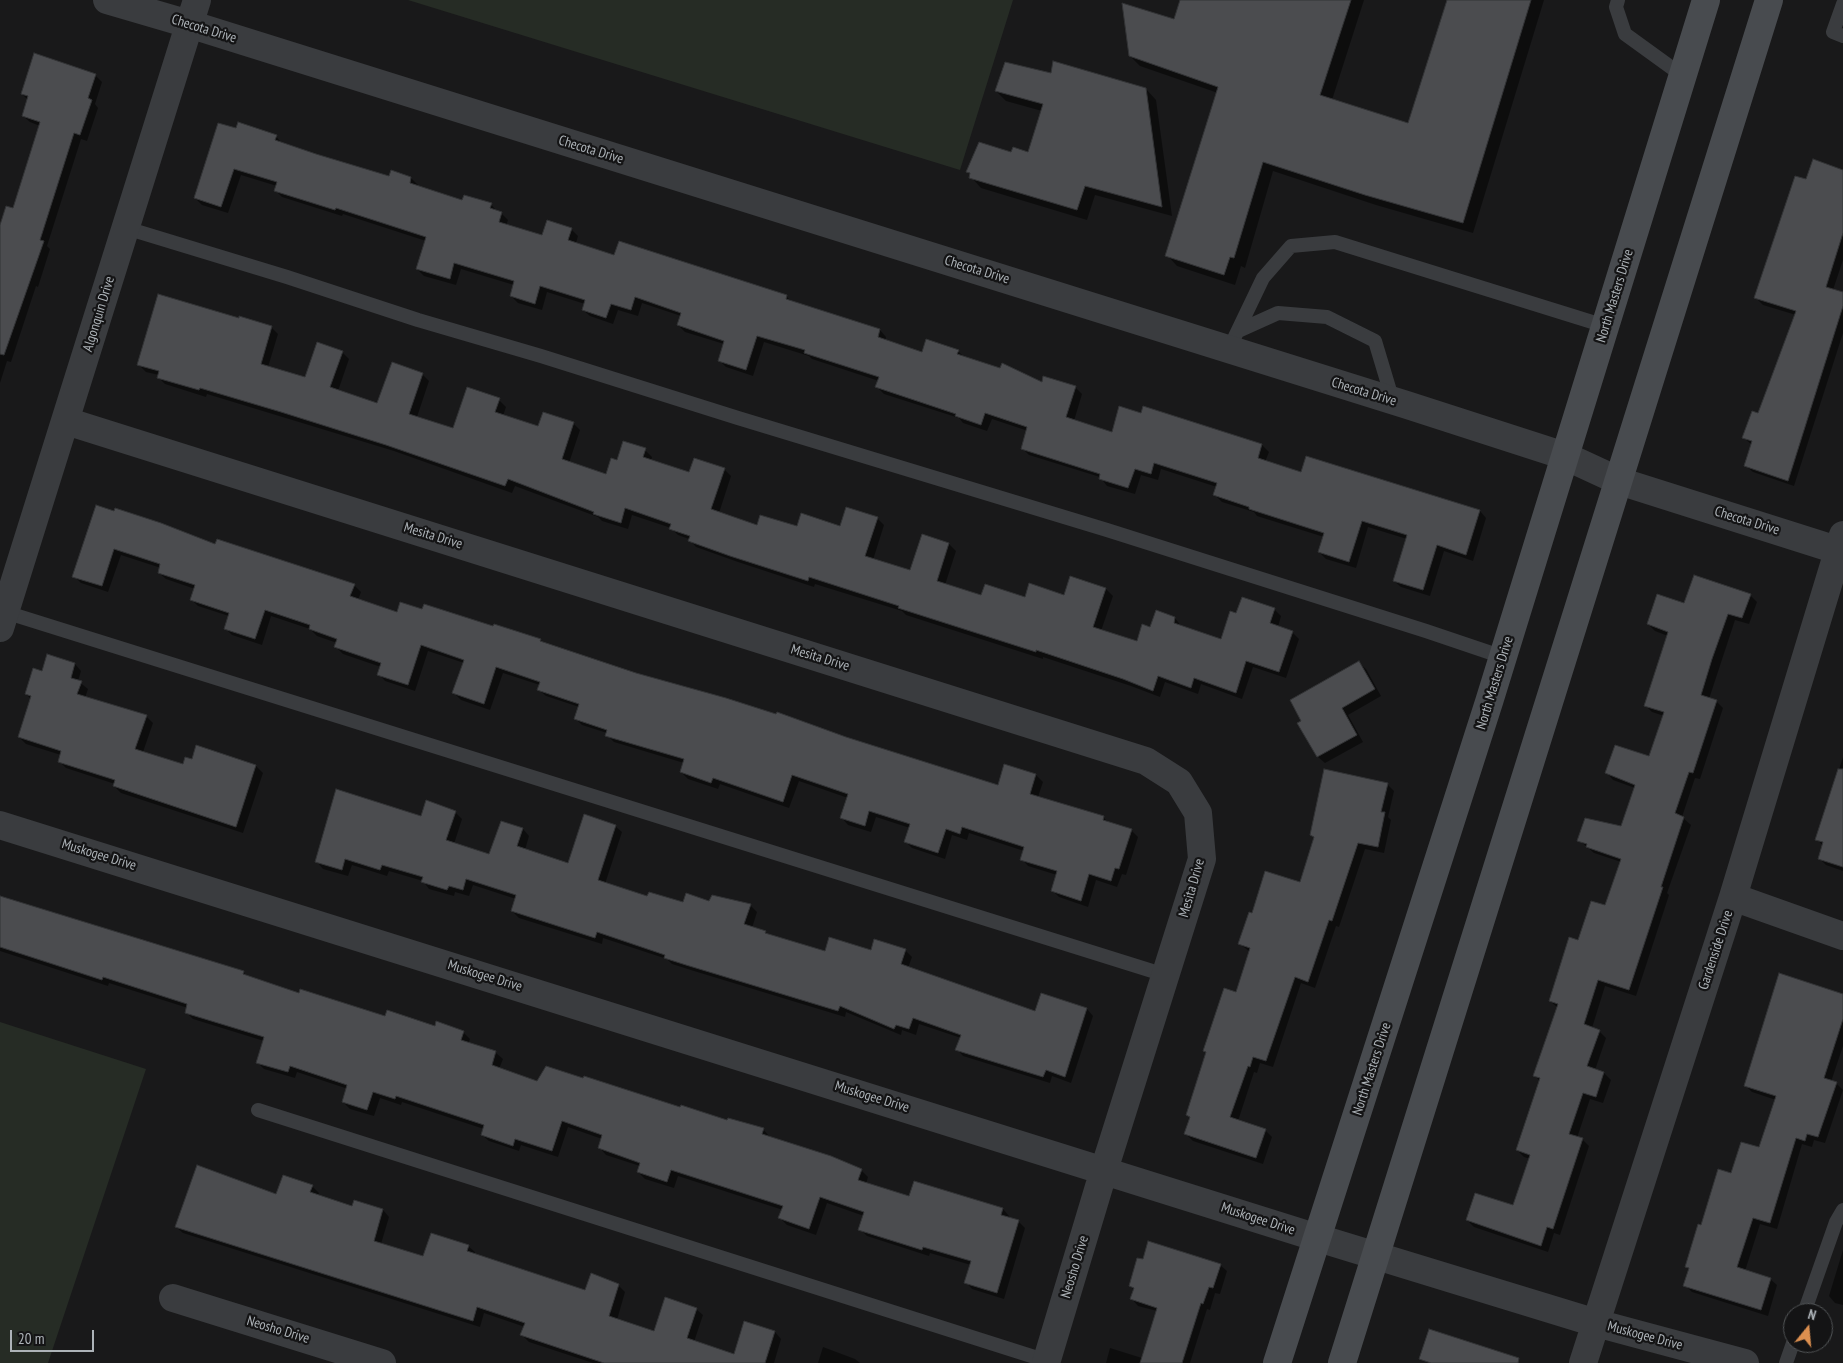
<!DOCTYPE html>
<style>
body{margin:0}
#map{position:relative;width:1843px;height:1363px;overflow:hidden;background:#19191a;font-family:"PT Sans Narrow",sans-serif}
canvas{display:block}
.north{position:absolute;left:1783px;top:1303px;width:50px;height:50px;box-sizing:border-box;background:#141415;border:1px solid #515456;border-radius:50%;rotate:17deg;font-size:14px;font-weight:700;line-height:20px;text-align:center;color:#adb3b8}
.north::after{content:'';display:block;margin:auto;width:18px;height:22px;background:#dc8f4f;clip-path:polygon(50% 0,100% 100%,50% 72%,0 100%)}
.scale{position:absolute;left:10px;top:1330px;width:84px;height:22px;box-sizing:border-box;border:2px solid #adb3b8;border-top:0;padding-left:6px;font-size:15px;line-height:18px;white-space:nowrap;color:#adb3b8;-webkit-text-stroke:4px #141415;paint-order:stroke}
</style>
<div id="map">
<canvas width="1843" height="1363"></canvas>
<div class="north">N</div>
<div class="scale">20 m</div>
</div>
<script>
const ctx = document.querySelector('canvas').getContext('2d');
ctx.lineJoin = 'round';
function paint(path, color) {
  ctx.fillStyle = color;
  ctx.fill(path, 'evenodd');
}
function poly(rows) {
  const path = new Path2D();
  for (const r of rows) {
    path.moveTo(r[0], r[1]);
    for (let i = 2; i < r.length; i += 2) path.lineTo(r[i], r[i + 1]);
  }
  return path;
}
function stroke(path, color, width, dash) {
  ctx.strokeStyle = color;
  ctx.lineWidth = width;
  ctx.lineCap = dash ? 'butt' : 'round';
  ctx.setLineDash(dash || []);
  ctx.stroke(path);
}
function write(font, color, halo, rows, align = 'center') {
  ctx.font = font + ' "PT Sans Narrow",sans-serif';
  ctx.lineWidth = 4.5;
  ctx.setLineDash([]);
  ctx.textBaseline = 'middle';
  ctx.strokeStyle = halo;
  ctx.fillStyle = color;
  for (const [text, x, y, turn = 0] of rows) {
    ctx.save();
    ctx.translate(x, y);
    ctx.rotate((+turn || 0) * Math.PI / 180);
    ctx.textAlign = isNaN(turn) ? turn : align;
    if (halo) ctx.strokeText(text, 0, 0);
    ctx.fillText(text, 0, 0);
    ctx.restore();
  }
}
const green = poly([
 [408,0,1013,0,960,170],
 [0,1022,146,1069,48,1363,0,1363]
]);
const shadow = poly([
 [1182,0,1364,0,1332,100,1408,125,1449,0,1544,0,1473,233,1376,205,1273,171,1245,268,1241,266,1235,285,1177,266,1167,255,1218,93,1140,66,1130,56,1175,20],
 [95,75,102,82,95,104,98,108,87,141,81,139,47,246,50,249,38,287,36,286,11,362,7,361,0,383,0,229,13,209,40,126,30,122,23,116,28,100,22,94],
 [1052,75,1146,89,1156,100,1172,216,1095,195,1087,220,981,188,971,177,971,175,968,172,1012,154,1029,154,1042,111,1006,101,996,91],
 [237,130,276,136,282,144,390,178,392,172,411,178,418,185,417,187,463,202,491,204,497,212,501,213,508,220,506,226,543,237,571,229,578,236,576,243,615,257,619,243,787,297,793,303,880,330,886,337,885,341,923,353,958,351,965,358,1042,384,1075,387,1082,394,1074,421,1113,433,1142,415,1144,408,1262,445,1269,452,1265,462,1302,474,1480,511,1486,518,1473,561,1444,551,1430,596,1401,587,1394,581,1407,539,1368,527,1356,568,1326,559,1319,552,1324,537,1257,516,1254,512,1222,502,1215,495,1217,487,1161,469,1158,480,1141,475,1135,494,1107,486,1100,477,1029,455,1022,448,1028,431,992,419,987,431,963,423,959,418,884,394,877,387,879,381,812,359,809,356,764,342,753,376,726,367,719,360,724,344,685,332,678,325,681,316,642,303,638,316,618,310,613,324,590,316,583,310,585,304,547,292,542,310,518,303,511,296,514,285,461,269,456,285,424,276,417,269,426,241,343,214,342,216,282,197,275,190,277,186,241,175,228,213,202,205,195,198],
 [1843,171,1843,260,1833,290,1843,294,1843,333,1794,486,1753,472,1746,466,1752,445,1744,438,1759,415,1796,315,1763,305,1756,298,1807,181],
 [240,320,271,327,278,334,268,367,306,378,342,352,349,359,338,391,378,404,422,374,429,381,417,417,454,429,499,400,506,407,503,416,539,428,573,423,580,430,569,463,607,475,618,461,645,450,652,457,651,461,690,473,724,469,731,476,719,513,758,527,841,527,877,518,884,525,873,560,911,572,923,536,949,544,956,551,945,585,982,596,1025,599,1065,596,1106,589,1113,596,1101,631,1137,642,1151,629,1175,618,1181,626,1222,641,1237,614,1274,609,1281,616,1278,627,1292,632,1299,639,1286,678,1253,667,1242,699,1201,684,1198,694,1165,682,1160,697,1131,686,1043,657,1043,659,906,615,902,611,815,584,814,587,738,562,696,547,689,539,678,535,671,528,632,515,628,529,602,521,598,517,515,486,512,493,394,451,207,394,206,397,165,384,158,377,159,375,146,372,139,365],
 [97,507,216,545,354,585,361,592,358,600,398,614,540,640,543,644,636,674,998,786,1005,766,1036,775,1043,782,1038,797,1103,817,1109,823,1132,831,1138,837,1126,875,1122,874,1117,887,1096,880,1088,907,1059,897,1052,890,1057,875,1028,866,1022,859,1024,851,969,833,967,840,952,835,945,859,912,848,906,842,910,828,876,817,871,832,848,825,842,818,848,798,799,781,789,808,720,784,718,789,688,779,681,772,684,763,614,742,607,735,607,733,582,725,575,718,579,707,546,696,539,690,540,685,503,673,490,710,461,700,454,693,464,663,428,651,415,691,385,681,379,674,381,667,343,654,336,647,337,643,317,636,310,629,271,616,262,645,232,635,225,628,229,616,198,606,191,599,195,589,166,579,159,573,161,568,121,555,108,592,81,583,74,576],
 [1750,595,1757,602,1749,624,1735,620,1709,699,1716,701,1723,708,1700,779,1695,778,1682,817,1691,825,1667,893,1669,895,1636,996,1605,986,1592,1028,1599,1031,1606,1038,1595,1070,1604,1073,1611,1080,1603,1103,1590,1099,1577,1138,1582,1139,1589,1146,1560,1235,1554,1233,1548,1252,1474,1227,1467,1220,1514,1207,1530,1159,1524,1157,1517,1150,1540,1081,1534,1075,1558,1008,1550,1001,1579,942,1605,907,1621,862,1594,853,1579,840,1622,828,1635,788,1613,780,1607,773,1650,758,1664,716,1652,712,1646,706,1668,636,1655,631,1648,624,1685,605],
 [1359,663,1366,669,1381,696,1348,715,1363,742,1325,763,1318,757,1299,724],
 [75,664,81,671,78,681,88,689,85,698,146,716,153,723,143,752,184,766,193,760,197,747,256,766,263,773,243,833,121,793,114,786,115,784,66,768,59,761,61,755,26,744,19,737,31,699,26,694,43,672],
 [1843,757,1843,871,1826,865,1819,858,1823,846,1817,839],
 [1387,784,1394,791,1388,817,1391,820,1384,853,1365,849,1339,927,1336,926,1315,988,1301,983,1273,1067,1260,1063,1257,1073,1254,1072,1238,1121,1265,1130,1272,1137,1263,1164,1193,1141,1186,1134,1191,1118,1187,1114,1207,1054,1205,1051,1237,994,1250,952,1240,944,1253,915,1300,883,1315,839,1311,835],
 [455,812,462,819,454,844,490,855,523,829,529,836,525,850,569,864,615,826,622,832,605,884,648,897,684,904,710,903,750,905,757,912,752,928,765,932,769,935,826,953,905,950,912,957,908,968,1036,1012,1087,1009,1093,1016,1071,1083,1052,1076,1050,1083,963,1056,957,1049,961,1038,919,1024,916,1035,902,1030,901,1035,846,1012,845,1017,694,971,672,964,667,959,603,938,602,944,519,918,512,911,516,899,473,885,469,896,455,892,454,896,429,889,423,881,389,871,387,876,352,865,348,876,323,869,317,862,422,818],
 [0,897,243,972,248,977,300,995,385,1018,463,1032,470,1039,468,1044,496,1053,503,1059,499,1069,538,1083,681,1109,763,1129,770,1137,861,1170,868,1177,866,1184,910,1198,915,1182,1003,1209,1009,1216,1009,1218,1018,1221,1025,1228,1004,1299,972,1289,966,1282,971,1265,930,1253,929,1256,867,1236,860,1229,864,1216,827,1203,816,1235,787,1225,780,1218,783,1210,678,1176,674,1188,645,1179,638,1172,640,1166,606,1155,600,1148,602,1139,568,1127,558,1157,521,1145,519,1151,489,1141,482,1135,484,1129,402,1102,401,1105,380,1098,374,1116,350,1109,343,1102,348,1089,297,1072,295,1078,264,1069,257,1062,264,1041,193,1019,186,1012,188,1008,109,983,108,986,0,951],
 [1843,996,1843,1046,1831,1082,1836,1083,1843,1090,1825,1143,1814,1140,1812,1147,1802,1144,1777,1229,1760,1224,1745,1271,1770,1279,1777,1285,1768,1316,1692,1292,1685,1285,1690,1270,1686,1266,1702,1226,1732,1175,1759,1149,1776,1100,1752,1092,1745,1085],
 [312,1186,319,1193,318,1196,353,1208,383,1210,389,1217,381,1244,424,1258,468,1246,475,1252,474,1255,586,1291,618,1285,625,1292,617,1320,654,1332,696,1309,703,1315,694,1342,734,1355,745,1323,775,1332,781,1339,774,1363,593,1363,529,1342,522,1335,525,1327,484,1313,480,1327,183,1233,176,1227],
 [1843,1250,1843,1305,1835,1303,1829,1296],
 [1220,1265,1227,1271,1220,1294,1215,1293,1210,1310,1207,1309,1190,1363,1106,1363,1110,1348,1142,1358,1157,1311,1138,1306,1132,1299,1134,1290,1130,1286],
 [823,1347,855,1359,860,1363,818,1363]
]);
const building = poly([
 [1180,0,1351,0,1320,95,1408,123,1447,0,1531,0,1463,223,1365,195,1263,162,1234,258,1230,257,1224,275,1165,256,1218,87,1129,56,1122,3,1174,19,1180,0],
 [34,53,96,74,88,98,92,100,80,135,74,133,40,240,44,241,4,355,0,354,0,225,6,206,13,208,40,122,22,116,28,96,21,94,34,53],
 [1053,61,1146,88,1162,207,1085,186,1077,210,969,178,970,173,966,172,979,142,1011,152,1013,147,1028,152,1043,104,995,91,1005,62,1051,73,1053,61],
 [238,122,277,135,275,140,316,154,389,176,391,170,411,177,410,183,462,200,464,195,492,203,490,208,502,212,499,222,542,235,547,220,572,228,568,240,614,255,619,241,787,295,786,299,880,329,878,337,922,352,926,339,959,350,957,354,1000,368,1002,363,1042,382,1043,376,1076,386,1066,417,1112,432,1119,406,1141,413,1143,406,1262,444,1258,458,1301,472,1306,456,1480,510,1466,555,1437,545,1423,590,1393,581,1407,535,1362,521,1349,562,1318,552,1324,533,1249,509,1249,507,1213,495,1217,483,1154,463,1151,474,1135,469,1128,488,1099,479,1100,474,1021,449,1027,427,985,413,981,425,955,416,956,414,875,387,879,377,804,353,805,350,757,336,746,370,718,361,724,341,677,325,681,313,635,297,631,310,611,304,606,318,582,310,585,300,540,286,535,304,510,296,514,281,454,263,450,279,416,269,426,237,336,208,335,210,274,191,277,182,234,169,221,207,194,198,218,123,236,128,238,122],
 [1813,159,1843,170,1843,233,1826,287,1843,292,1843,306,1788,481,1744,466,1752,441,1742,438,1752,411,1758,413,1796,311,1754,298,1795,176,1806,179,1813,159],
 [158,294,239,318,239,316,272,326,261,364,305,377,317,342,343,351,330,387,377,403,392,362,423,373,409,414,453,428,467,387,500,398,495,412,538,426,543,412,574,422,562,459,606,474,611,458,617,460,623,441,646,448,643,457,689,472,694,458,725,468,711,509,757,525,760,515,797,526,801,513,840,526,846,507,878,517,865,556,910,570,922,534,949,543,937,581,981,595,985,584,1025,597,1029,583,1064,595,1070,576,1106,588,1093,627,1137,641,1142,624,1150,627,1156,610,1175,617,1174,623,1221,639,1230,611,1236,613,1242,597,1275,608,1270,623,1293,631,1279,672,1246,661,1236,693,1194,678,1191,688,1158,676,1153,691,1123,679,1036,650,1036,652,898,608,899,606,809,577,808,581,730,556,688,541,690,536,669,529,671,524,625,508,621,523,593,514,594,512,508,479,505,486,386,445,281,412,200,388,199,390,157,378,159,371,137,365,158,294],
 [96,505,114,511,115,508,161,523,215,544,217,539,355,584,350,596,397,612,400,602,422,609,424,604,493,626,494,624,541,639,540,641,636,673,726,698,776,714,777,712,846,737,998,785,1004,764,1036,774,1030,794,1104,816,1103,820,1132,829,1119,869,1115,868,1111,881,1089,874,1081,901,1051,891,1057,871,1020,860,1024,847,962,827,960,834,946,829,938,853,904,842,910,824,869,811,865,826,840,818,848,794,792,775,783,802,713,778,711,783,680,772,684,759,605,736,607,730,574,719,579,704,537,690,540,682,496,667,484,704,452,693,464,660,421,645,408,685,377,675,381,663,334,647,337,639,309,629,310,625,265,610,255,639,224,629,229,613,190,600,195,585,158,573,160,564,114,549,102,586,72,577,96,505],
 [1694,575,1751,594,1742,618,1728,614,1712,659,1701,695,1717,700,1693,773,1689,772,1675,813,1684,817,1661,887,1663,887,1629,990,1598,980,1584,1024,1600,1030,1587,1066,1604,1072,1596,1097,1583,1093,1569,1134,1583,1138,1553,1229,1547,1227,1541,1246,1466,1220,1475,1193,1513,1205,1530,1155,1516,1150,1540,1078,1533,1076,1558,1004,1549,1001,1569,937,1578,940,1591,901,1605,905,1621,859,1586,847,1587,844,1577,841,1585,818,1621,826,1635,785,1605,773,1615,745,1649,756,1664,712,1644,706,1668,632,1647,624,1657,594,1684,603,1694,575],
 [47,654,75,663,71,678,82,681,77,694,147,715,135,749,183,764,185,757,192,759,196,745,256,765,236,827,113,786,115,780,58,762,61,751,18,737,31,696,25,694,33,668,42,671,47,654],
 [1359,661,1375,689,1342,708,1357,735,1317,757,1297,723,1301,721,1290,700,1359,661],
 [1324,769,1388,783,1381,812,1385,812,1378,847,1358,843,1332,921,1329,920,1308,982,1295,977,1266,1061,1253,1057,1250,1067,1248,1066,1230,1117,1266,1129,1256,1158,1184,1134,1190,1117,1186,1115,1206,1052,1203,1051,1224,988,1236,992,1250,948,1238,944,1249,912,1252,913,1265,871,1300,882,1314,837,1310,835,1324,769],
 [1838,769,1843,769,1843,867,1818,859,1823,842,1815,840,1838,769],
 [336,789,421,816,426,800,456,811,446,840,489,854,501,821,523,828,517,846,568,863,584,814,616,825,598,880,647,896,649,892,683,902,686,893,709,901,712,895,751,904,744,924,766,931,765,933,825,951,829,937,871,950,874,939,906,949,901,964,1035,1011,1041,993,1087,1008,1065,1077,1046,1070,1043,1077,955,1050,961,1035,913,1018,909,1029,896,1025,894,1029,840,1006,838,1011,686,965,664,958,665,955,597,932,595,938,511,911,516,895,466,879,463,890,449,886,447,890,421,882,423,877,382,865,380,870,345,859,342,870,315,862,336,789],
 [0,896,244,971,243,974,299,993,300,989,385,1016,387,1010,435,1026,436,1021,464,1031,461,1040,496,1051,492,1065,537,1081,546,1066,583,1078,584,1076,680,1107,681,1105,727,1120,728,1118,764,1128,762,1134,831,1156,862,1169,858,1180,909,1196,914,1181,1003,1208,1001,1215,1019,1220,997,1293,964,1283,971,1261,923,1247,922,1250,858,1230,864,1212,820,1197,809,1229,778,1218,783,1206,671,1170,667,1182,637,1172,640,1163,598,1148,602,1135,562,1121,552,1151,515,1139,513,1146,481,1135,484,1125,396,1096,395,1099,373,1092,367,1110,342,1102,347,1085,290,1066,288,1072,256,1063,264,1037,185,1013,187,1004,103,977,102,980,0,947,0,896],
 [1779,973,1843,994,1843,1019,1824,1078,1837,1082,1818,1137,1807,1134,1805,1141,1796,1138,1770,1223,1753,1218,1737,1267,1771,1278,1761,1310,1683,1286,1689,1268,1685,1267,1698,1224,1701,1225,1718,1169,1731,1173,1741,1142,1759,1147,1776,1096,1744,1086,1779,973],
 [197,1165,276,1194,283,1175,313,1185,310,1192,352,1206,354,1200,383,1209,374,1241,423,1256,431,1233,469,1245,467,1251,585,1290,591,1273,619,1284,609,1316,654,1331,665,1297,697,1308,687,1338,734,1354,744,1321,775,1331,765,1363,604,1363,520,1335,525,1323,477,1307,473,1321,175,1227,197,1165],
 [1148,1241,1221,1264,1213,1288,1209,1287,1203,1304,1201,1303,1182,1363,1140,1363,1157,1308,1130,1299,1134,1288,1129,1286,1137,1258,1143,1259,1148,1241],
 [1429,1329,1519,1358,1518,1363,1431,1363,1419,1359,1429,1329]
]);
const lane = poly([
 [1618,0,1616,7,1625,34,1683,76],
 [1843,4,1833,32,1843,36],
 [126,228,287,277,418,320,541,356,738,418,1107,530,1426,631,1503,657],
 [1238,331,1278,313,1327,317,1375,341,1393,401],
 [1229,349,1263,278,1291,246,1335,242,1605,326],
 [5,612,1165,975],
 [258,1110,1047,1361],
 [1804,1313,1836,1222,1843,1210],
 [1786,1363,1793,1343]
]);
const street = poly([
 [107,0,189,24,1407,405,1565,456,1619,481,1843,552],
 [66,421,1146,761,1179,782,1198,813,1202,859,1104,1170,1046,1363],
 [0,628,197,0],
 [0,825,1318,1238,1596,1323,1745,1363],
 [1733,897,1843,936],
 [173,1298,382,1363],
 [1583,1363,1733,897,1843,535]
]);
const secondary = poly([
 [1277,1363,1489,702,1706,0],
 [1342,1363,1769,0]
]);
const streetNames = [
 ["Checota Drive",204,29,17],
 ["Checota Drive",591,150,17],
 ["Checota Drive",977,270,17],
 ["North Masters Drive",1615,296,-73],
 ["Algonquin Drive",99,314,-73],
 ["Checota Drive",1364,392,17],
 ["Checota Drive",1747,521,17],
 ["Mesita Drive",433,536,17],
 ["Mesita Drive",820,658,17],
 ["North Masters Drive",1495,683,-73],
 ["Muskogee Drive",99,855,17],
 ["Mesita Drive",1192,888,-74],
 ["Gardenside Drive",1716,950,-72],
 ["Muskogee Drive",485,976,17],
 ["North Masters Drive",1372,1069,-72],
 ["Muskogee Drive",872,1097,17],
 ["Muskogee Drive",1258,1219,18],
 ["Neosho Drive",1075,1267,-73],
 ["Neosho Drive",278,1330,17],
 ["Muskogee Drive",1645,1336,15]
];
paint(green, '#262c25');
paint(shadow, '#0007');
paint(building, '#4b4c4f');
stroke(building, '#333436', 1);
stroke(lane, '#3a3c3f', 14);
stroke(street, '#3a3c3f', 28);
stroke(secondary, '#484b4f', 28);
write('14px', '#adb3b8', '#141415', streetNames);
</script>
